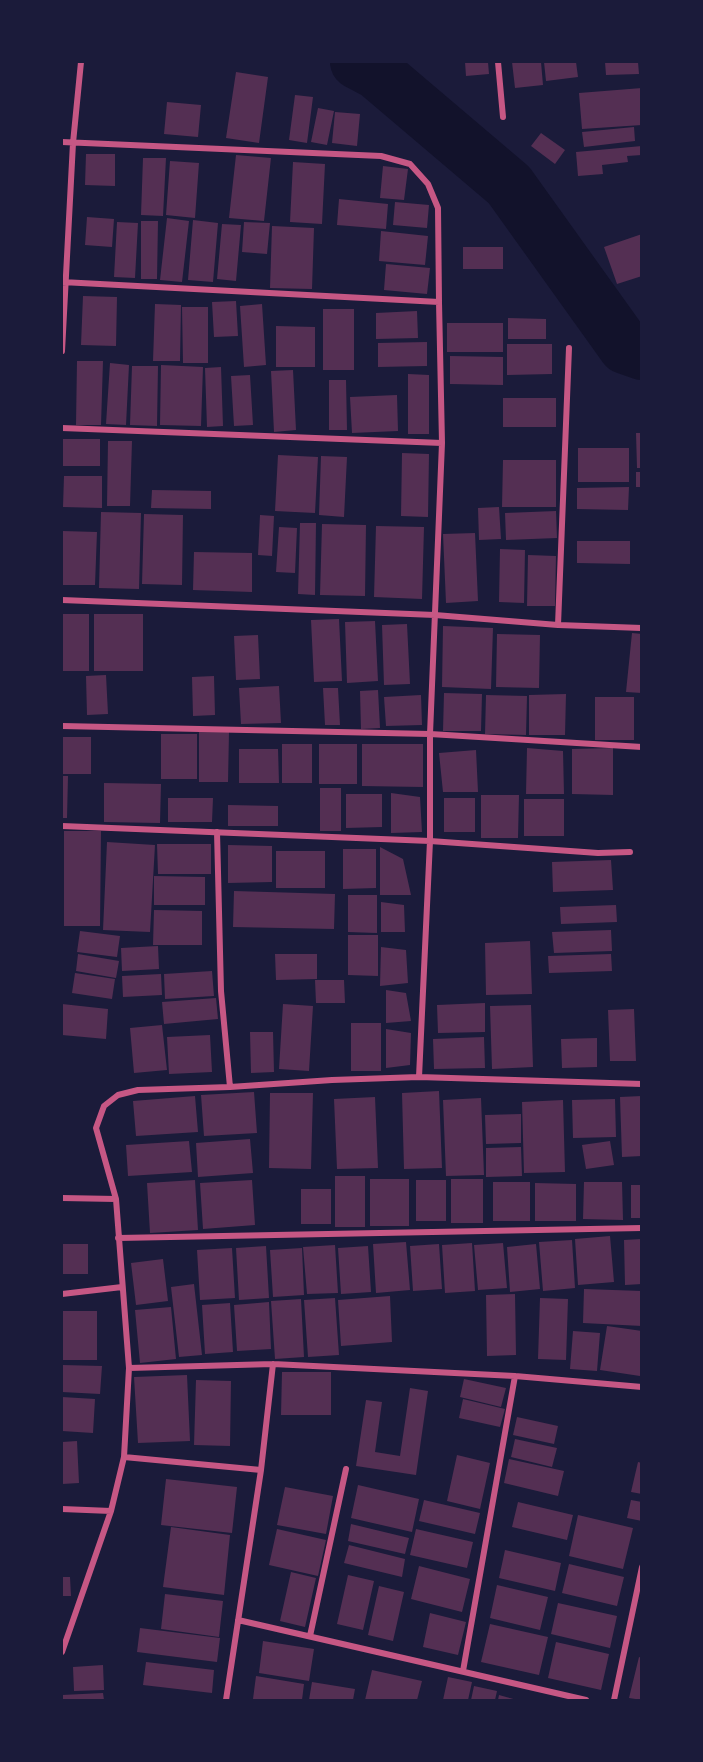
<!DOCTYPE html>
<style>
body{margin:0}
#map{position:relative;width:703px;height:1762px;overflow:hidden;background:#1b1b3a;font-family:"Asap Condensed",sans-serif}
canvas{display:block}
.frame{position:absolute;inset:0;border:63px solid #1b1b3a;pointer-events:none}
</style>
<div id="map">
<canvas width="703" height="1762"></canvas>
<div class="frame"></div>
</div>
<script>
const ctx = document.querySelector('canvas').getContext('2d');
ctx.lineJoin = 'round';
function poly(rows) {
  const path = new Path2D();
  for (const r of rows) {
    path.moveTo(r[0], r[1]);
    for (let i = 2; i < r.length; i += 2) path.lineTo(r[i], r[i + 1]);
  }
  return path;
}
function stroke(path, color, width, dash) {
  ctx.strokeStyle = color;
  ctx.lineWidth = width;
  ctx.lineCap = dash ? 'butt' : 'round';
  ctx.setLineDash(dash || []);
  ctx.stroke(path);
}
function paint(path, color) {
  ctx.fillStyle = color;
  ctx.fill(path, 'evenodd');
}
const river = poly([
 [357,62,376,72,509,185,625,347,642,353]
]);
const building = poly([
 [465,62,488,62,489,74,466,76],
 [512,62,541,62,543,85,515,88],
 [544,62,576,62,578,77,546,81],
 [605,62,638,62,639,74,606,75],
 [236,72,268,77,259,143,226,138],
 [642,88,642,125,582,129,579,93],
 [295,95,313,97,307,143,289,140],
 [167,102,201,105,198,137,164,134],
 [318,108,334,111,327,145,311,142],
 [335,112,360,114,357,146,332,143],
 [634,127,635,141,584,147,582,132],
 [541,133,565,150,555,164,531,146],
 [642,146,642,155,627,156,628,162,602,165,603,174,578,176,576,152],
 [86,154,115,154,115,186,85,185],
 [236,155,271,158,264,221,229,218],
 [143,158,166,158,163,216,141,215],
 [170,161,199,163,195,218,166,215],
 [293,162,325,164,322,224,290,222],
 [383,166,408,169,404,200,380,198],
 [339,199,388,204,386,229,337,225],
 [395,202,429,205,427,228,393,225],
 [87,217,114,219,112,247,85,245],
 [167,218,189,221,182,282,160,280],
 [193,220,218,223,213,282,188,280],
 [141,221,158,221,157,279,141,279],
 [117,222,138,223,135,278,114,277],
 [244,222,270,223,267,254,242,252],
 [222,224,241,225,236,281,217,279],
 [272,226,314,228,312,289,270,288],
 [381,231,428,236,425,265,379,261],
 [642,234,642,276,617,284,604,247],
 [463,247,503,247,503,269,463,269],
 [386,264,430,268,427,294,384,290],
 [83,296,117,297,116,346,81,345],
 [236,301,238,336,214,337,212,302],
 [155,304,181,305,180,361,153,361],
 [262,304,266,365,244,367,240,306],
 [182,307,208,307,208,363,183,363],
 [323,309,354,309,354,370,323,370],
 [417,311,418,338,376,339,376,313],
 [508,318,546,319,546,339,508,339],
 [447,323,503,323,503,352,447,352],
 [276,326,315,327,315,367,276,367],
 [427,342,427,366,378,367,378,343],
 [507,344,552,344,552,374,507,375],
 [450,356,503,357,503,385,450,384],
 [77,361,103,361,101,425,76,425],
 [110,363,129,365,126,425,106,424],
 [161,365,203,367,201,426,160,425],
 [132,366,158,366,157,426,130,425],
 [221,367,223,426,207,427,205,368],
 [293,370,296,430,274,432,271,371],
 [408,374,429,375,429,434,408,434],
 [250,375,253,425,234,426,231,376],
 [329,380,346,380,347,430,329,430],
 [397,395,398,431,352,433,350,397],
 [503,398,556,398,556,427,503,427],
 [636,433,642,433,642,468,637,468],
 [62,439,100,439,100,466,62,466],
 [108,441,132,441,130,506,107,506],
 [578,448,629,448,629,482,578,482],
 [402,453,429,454,428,517,401,516],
 [278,455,318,457,315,513,275,511],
 [321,456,347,457,344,517,319,515],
 [503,460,556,460,556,507,502,507],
 [636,472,642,472,642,487,636,487],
 [64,476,102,476,102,508,63,507],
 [629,487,628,510,577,509,577,488],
 [152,490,211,491,211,509,151,508],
 [499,507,501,539,479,540,478,508],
 [556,511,557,538,506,540,505,513],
 [101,512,141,513,139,589,99,588],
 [144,514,183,515,182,585,142,584],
 [260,515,274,516,272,556,258,555],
 [300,523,316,523,315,595,298,594],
 [322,524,366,525,365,596,320,595],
 [376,526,424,527,422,599,374,597],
 [279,527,297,528,295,573,276,572],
 [62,531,97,532,95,585,62,585],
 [475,533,478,601,446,603,443,534],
 [577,541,630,541,630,564,577,563],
 [500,549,525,550,524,603,499,602],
 [194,552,252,553,252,592,193,590],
 [528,555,556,556,555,606,527,606],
 [62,614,89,614,89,671,62,671],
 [94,614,143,614,143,671,94,671],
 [339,619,342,681,314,682,311,620],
 [375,621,378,681,347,683,345,622],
 [407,624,410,684,384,685,382,625],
 [443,626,493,628,491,689,442,687],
 [632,633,642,634,642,693,626,692],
 [497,634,540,635,539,688,496,687],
 [258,635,260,679,236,680,234,636],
 [106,675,108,714,87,715,86,676],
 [214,676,215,715,193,716,192,677],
 [279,686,281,723,241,724,239,688],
 [323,688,338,688,340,725,325,725],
 [378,690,380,728,361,729,360,691],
 [444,693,482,694,481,731,443,731],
 [566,694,565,735,529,735,529,695],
 [421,695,422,725,386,726,384,697],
 [486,695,527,696,526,735,485,734],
 [595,697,634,697,634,740,595,740],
 [199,732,229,732,228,782,199,782],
 [161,734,197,734,197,779,161,779],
 [62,737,91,737,91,774,62,774],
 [282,744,312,744,312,783,282,783],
 [319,744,357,744,357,784,319,784],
 [362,744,423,744,423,787,362,786],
 [527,748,563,751,564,794,526,794],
 [613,748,613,795,572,794,572,749],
 [239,749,278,749,279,783,239,783],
 [476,750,478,792,443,792,439,753],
 [62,776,68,776,67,818,62,818],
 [104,783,161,784,160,823,104,822],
 [320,788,341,788,341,831,320,831],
 [391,793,420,797,422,832,391,833],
 [346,794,382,794,382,827,346,828],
 [481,795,519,795,518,838,481,838],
 [168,798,213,798,212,822,168,822],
 [444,798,475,798,475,832,444,832],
 [524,799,564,799,564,836,524,836],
 [228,805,278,806,278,826,228,826],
 [64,831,101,831,100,926,64,926],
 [107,842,155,845,150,932,103,930],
 [157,844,211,844,211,874,158,874],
 [228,845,272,846,272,882,228,883],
 [380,847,403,859,411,895,380,895],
 [343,849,376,849,376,888,343,889],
 [276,851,325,851,325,888,276,888],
 [611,860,613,890,553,892,552,862],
 [154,876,205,877,205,905,154,905],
 [234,891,335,894,334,929,233,927],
 [348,895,377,895,377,933,348,932],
 [381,902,404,905,405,932,381,932],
 [616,905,617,922,561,924,560,907],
 [154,910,202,911,202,945,153,945],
 [611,930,612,951,554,953,552,932],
 [80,931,120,936,117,957,77,952],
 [348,935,378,935,378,976,348,975],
 [530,941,532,994,486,995,485,943],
 [158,946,159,969,122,971,121,948],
 [381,947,406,950,408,983,380,986],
 [78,954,119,961,116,978,76,971],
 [275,954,317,954,317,979,276,980],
 [611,954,612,971,549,973,548,956],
 [212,971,214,996,165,999,164,974],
 [75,973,115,979,112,999,72,993],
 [161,974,162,995,123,997,122,976],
 [315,980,344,980,345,1003,316,1003],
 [386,990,406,993,411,1021,386,1023],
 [216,998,218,1019,164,1024,162,1002],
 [485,1003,485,1032,438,1033,437,1005],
 [62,1004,108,1009,106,1039,62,1035],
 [283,1004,313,1006,309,1071,279,1069],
 [531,1005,533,1067,492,1069,490,1006],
 [634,1009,636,1061,610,1061,608,1010],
 [351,1023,381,1023,381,1071,351,1071],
 [162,1025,167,1070,134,1073,130,1028],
 [386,1029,411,1033,410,1065,386,1068],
 [250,1032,273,1032,274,1072,251,1073],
 [210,1035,212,1072,169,1074,167,1037],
 [484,1037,485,1068,434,1069,433,1039],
 [597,1038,597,1067,562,1068,561,1039],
 [439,1091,442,1168,404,1169,402,1093],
 [254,1092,257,1133,204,1136,201,1095],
 [270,1093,313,1093,311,1169,269,1168],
 [195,1096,198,1132,136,1136,133,1101],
 [642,1096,642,1156,622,1157,620,1097],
 [375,1097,378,1168,337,1169,334,1099],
 [481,1098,484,1175,446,1176,443,1100],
 [615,1099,616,1137,573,1138,572,1100],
 [563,1100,565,1172,524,1173,522,1102],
 [521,1114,521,1143,486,1144,485,1115],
 [250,1139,253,1173,198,1177,196,1143],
 [189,1141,192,1172,128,1176,126,1145],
 [610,1141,614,1165,586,1169,582,1145],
 [521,1147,522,1176,486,1177,486,1148],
 [335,1176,365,1176,365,1227,335,1227],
 [370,1179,409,1179,409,1226,370,1226],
 [451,1179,483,1179,483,1223,451,1223],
 [195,1180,198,1230,150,1233,147,1183],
 [252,1180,255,1225,203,1229,200,1183],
 [416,1180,446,1180,446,1221,416,1221],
 [493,1182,530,1182,530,1221,493,1221],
 [584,1182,622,1182,623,1220,583,1219],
 [535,1183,576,1184,576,1221,535,1221],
 [631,1185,642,1185,642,1218,631,1218],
 [301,1189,331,1189,331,1224,301,1224],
 [610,1236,614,1282,578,1285,575,1239],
 [642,1239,642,1284,625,1285,624,1240],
 [572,1240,575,1288,543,1291,539,1242],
 [406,1242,410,1290,376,1293,373,1244],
 [472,1243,475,1291,445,1293,442,1245],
 [503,1243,507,1288,478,1290,474,1245],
 [62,1244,88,1244,88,1274,62,1274],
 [439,1244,442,1289,413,1291,410,1246],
 [536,1244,540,1289,510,1292,507,1247],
 [335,1245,338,1293,307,1294,303,1247],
 [266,1246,269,1298,239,1300,236,1248],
 [368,1246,371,1292,341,1294,338,1248],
 [232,1248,235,1298,200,1300,197,1250],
 [302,1248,304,1295,273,1297,270,1250],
 [163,1259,168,1301,136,1305,131,1263],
 [194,1284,202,1355,179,1357,171,1287],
 [584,1289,642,1291,642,1326,583,1323],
 [515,1294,516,1355,487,1356,486,1295],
 [390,1296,392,1342,341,1346,338,1300],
 [335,1298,339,1355,308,1357,304,1300],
 [540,1298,568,1299,566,1360,538,1359],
 [301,1299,304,1357,275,1359,271,1301],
 [269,1302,271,1349,237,1351,234,1305],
 [230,1303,233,1352,205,1354,202,1305],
 [171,1307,176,1359,140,1363,135,1310],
 [62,1311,97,1311,97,1360,62,1360],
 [607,1326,642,1331,640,1376,600,1370],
 [573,1331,600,1333,597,1371,570,1369],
 [62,1365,102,1366,100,1394,62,1392],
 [282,1372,331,1372,331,1415,281,1415],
 [187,1375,190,1441,138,1443,134,1377],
 [464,1379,506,1388,501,1407,460,1397],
 [196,1380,231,1381,230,1446,194,1445],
 [410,1388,428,1391,416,1475,356,1466,366,1400,382,1402,375,1452,400,1456],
 [62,1397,95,1399,93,1433,62,1431],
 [463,1399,505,1409,500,1427,459,1418],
 [517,1417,558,1426,554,1444,513,1435],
 [515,1439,557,1448,552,1467,511,1457],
 [77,1441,79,1483,62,1484,62,1442],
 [457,1455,490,1463,480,1509,447,1501],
 [509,1459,564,1471,558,1496,504,1483],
 [638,1462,642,1463,642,1494,631,1492],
 [166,1479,237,1487,232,1533,161,1525],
 [358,1485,419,1499,412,1532,351,1518],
 [285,1487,333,1496,326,1534,277,1525],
 [424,1500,480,1513,475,1534,419,1521],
 [631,1500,642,1502,642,1521,627,1518],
 [518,1502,573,1515,567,1540,512,1527],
 [578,1515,633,1528,623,1569,569,1556],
 [351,1524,409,1538,405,1554,348,1541],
 [171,1527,230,1535,224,1595,163,1587],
 [277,1529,326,1540,318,1576,269,1565],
 [416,1529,473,1542,467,1568,410,1555],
 [349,1545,405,1559,402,1577,344,1563],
 [505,1550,561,1563,555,1591,499,1578],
 [569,1564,624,1577,617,1606,562,1593],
 [419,1566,470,1579,462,1612,411,1599],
 [291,1572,316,1578,305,1627,280,1621],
 [348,1575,374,1581,363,1630,337,1624],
 [62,1577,70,1577,71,1596,62,1596],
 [497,1585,548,1597,540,1630,490,1618],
 [379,1586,404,1592,393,1641,368,1635],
 [165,1594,223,1601,219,1637,161,1629],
 [558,1603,617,1616,610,1648,551,1634],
 [430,1613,466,1622,458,1655,423,1647],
 [490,1624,548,1637,539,1675,481,1662],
 [140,1628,220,1638,217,1662,137,1652],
 [263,1641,314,1649,309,1681,259,1673],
 [556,1642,609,1654,601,1690,548,1678],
 [639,1657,642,1658,642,1700,629,1698],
 [146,1662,214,1670,212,1693,143,1685],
 [103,1665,104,1690,74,1691,73,1667],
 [372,1670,422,1681,417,1700,365,1700],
 [256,1676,304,1684,302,1700,253,1699],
 [448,1677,472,1682,468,1700,443,1700],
 [312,1682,355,1689,353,1700,309,1700],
 [474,1686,497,1691,495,1700,471,1700],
 [103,1693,104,1700,62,1700,62,1695],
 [499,1695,517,1700,498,1700]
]);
const minor = poly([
 [498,62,503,117],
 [62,142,381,156,410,164,428,184,438,208,439,302],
 [62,282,439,302,442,443,430,734,430,841,419,1077],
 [62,351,73,143,81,62],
 [62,428,442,443],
 [62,600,435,615,558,625,642,628],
 [558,625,569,348],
 [62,726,430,734,642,747],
 [62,826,430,841,598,853,630,852],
 [217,832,221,991,230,1087],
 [62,1198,116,1199],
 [118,1238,642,1228],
 [62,1294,122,1287],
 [129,1368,273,1364,515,1376,642,1387],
 [124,1457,261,1470,226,1700],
 [261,1470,273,1364],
 [62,1509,111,1511],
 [238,1620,586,1700],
 [310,1636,346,1469],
 [62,1652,111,1511,124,1457,129,1368,116,1199,96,1128,104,1106,118,1095,138,1090,230,1087,332,1080,419,1077,642,1084],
 [463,1671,515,1376],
 [614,1700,642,1567]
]);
stroke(river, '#12122b', 54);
paint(building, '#542f53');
stroke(minor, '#c65784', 6);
</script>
